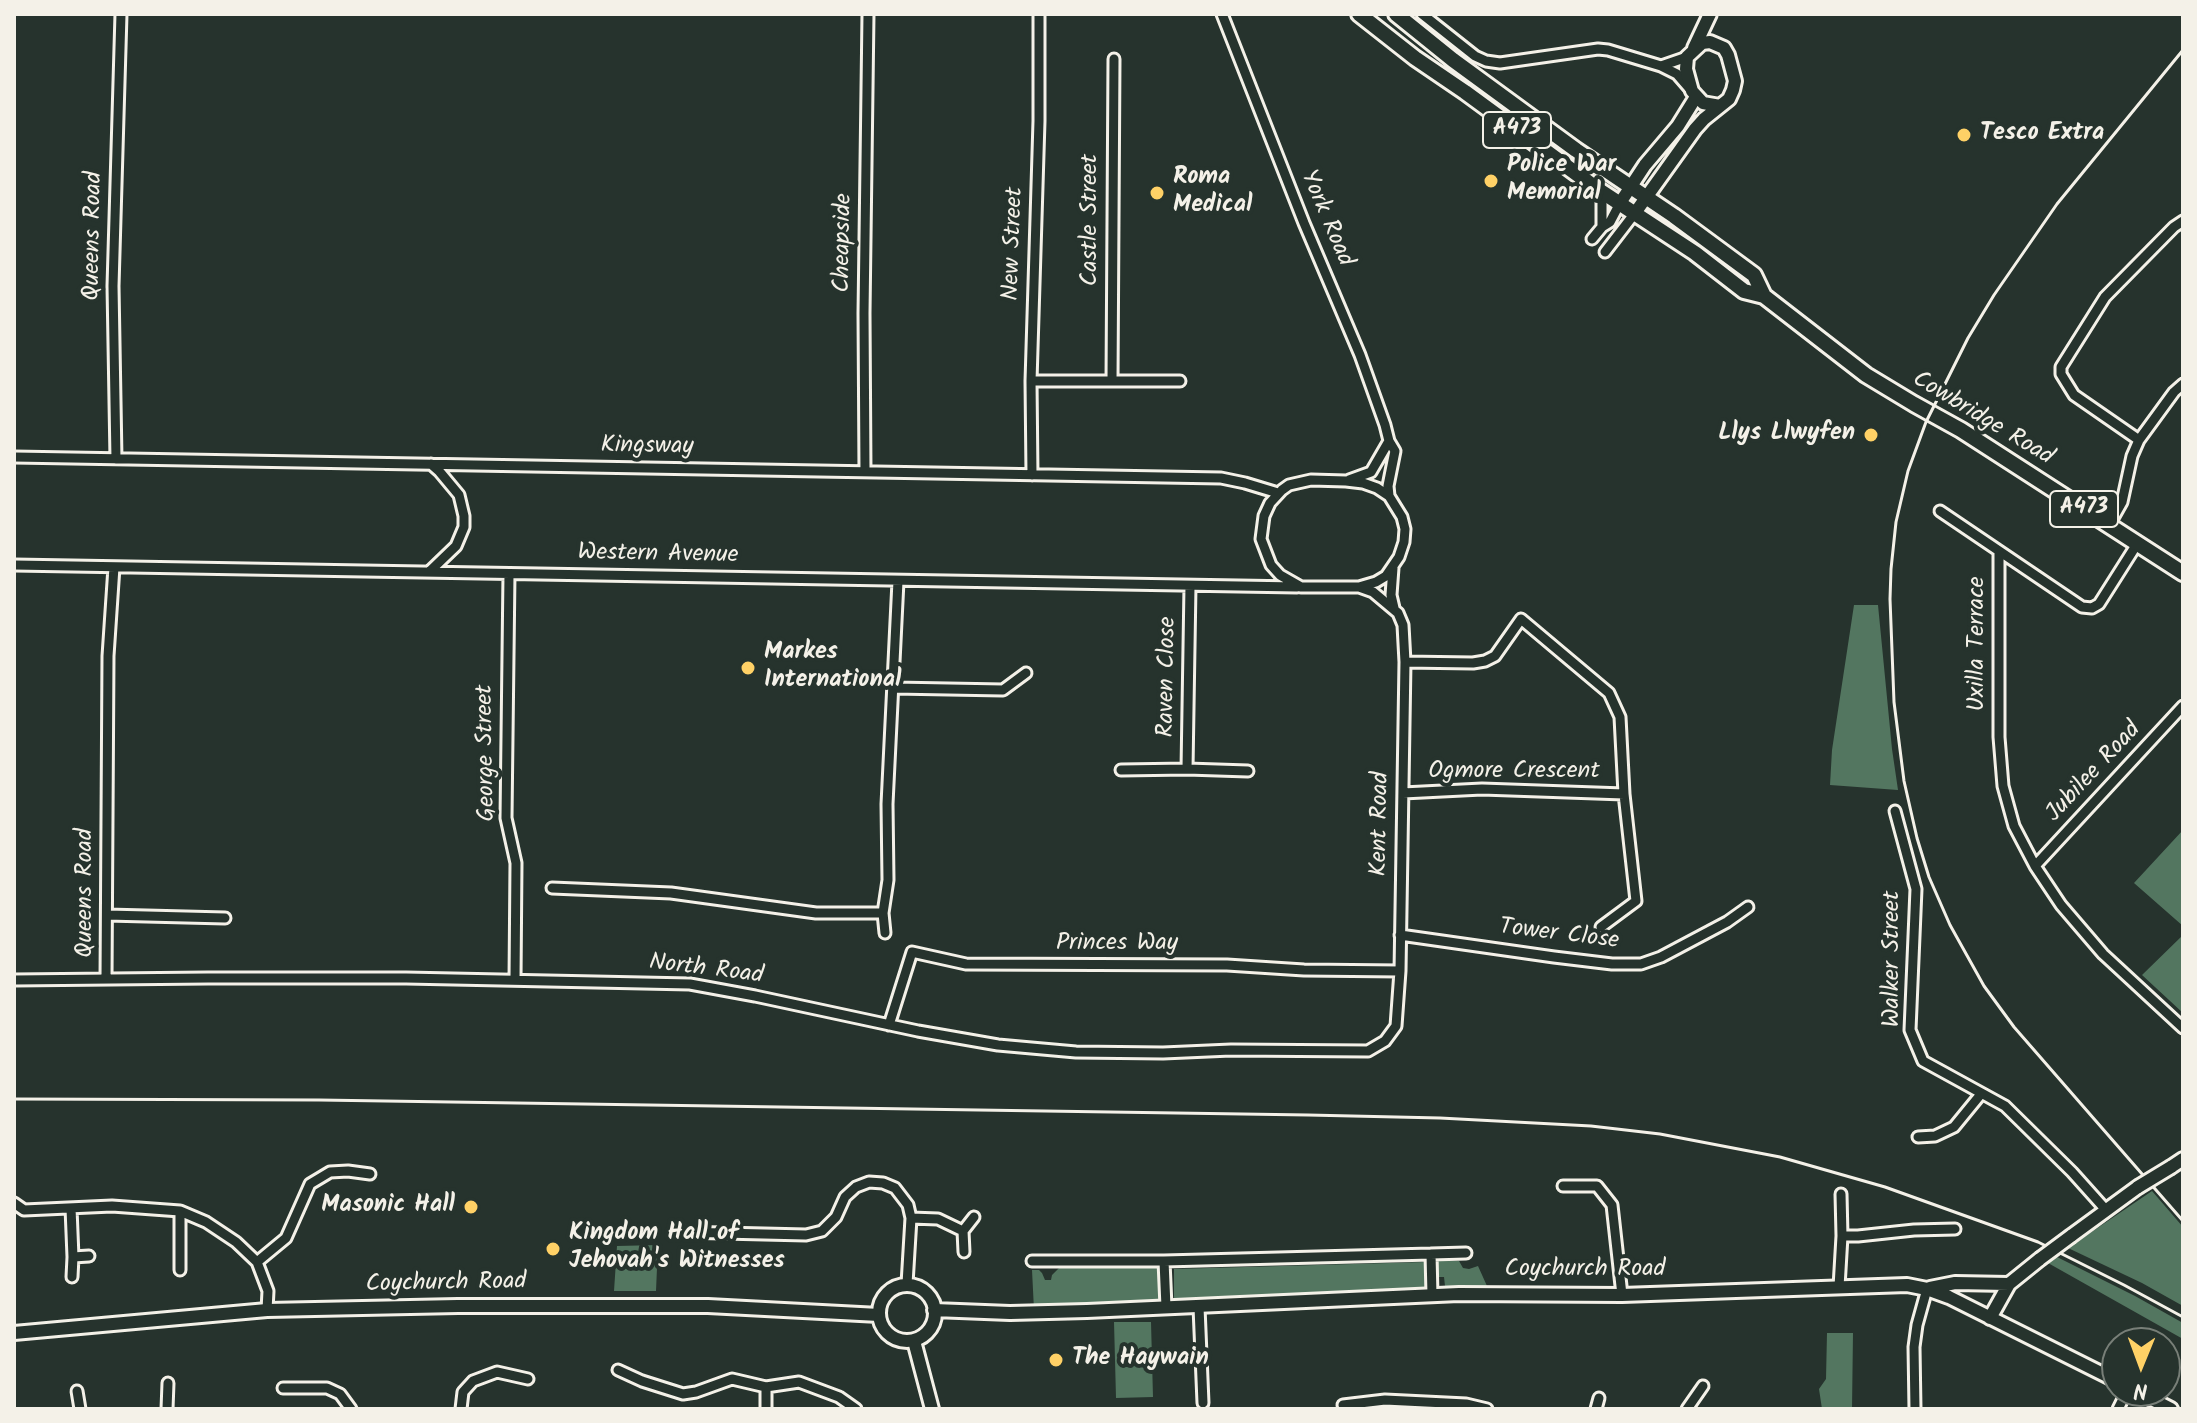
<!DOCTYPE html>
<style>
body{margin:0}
#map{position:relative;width:2197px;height:1423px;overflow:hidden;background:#26332d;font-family:Kalam,sans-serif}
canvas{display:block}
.frame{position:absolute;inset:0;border:16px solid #f4f1e8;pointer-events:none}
.north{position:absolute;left:2101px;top:1327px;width:80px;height:80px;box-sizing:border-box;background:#26332d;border:2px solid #787f78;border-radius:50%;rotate:181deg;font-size:22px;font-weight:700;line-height:32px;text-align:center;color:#f4f1e8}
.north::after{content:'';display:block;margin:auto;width:28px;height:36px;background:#ffd166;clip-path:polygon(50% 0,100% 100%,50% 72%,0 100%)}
</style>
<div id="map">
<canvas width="2197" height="1423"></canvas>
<div class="frame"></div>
<div class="north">N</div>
</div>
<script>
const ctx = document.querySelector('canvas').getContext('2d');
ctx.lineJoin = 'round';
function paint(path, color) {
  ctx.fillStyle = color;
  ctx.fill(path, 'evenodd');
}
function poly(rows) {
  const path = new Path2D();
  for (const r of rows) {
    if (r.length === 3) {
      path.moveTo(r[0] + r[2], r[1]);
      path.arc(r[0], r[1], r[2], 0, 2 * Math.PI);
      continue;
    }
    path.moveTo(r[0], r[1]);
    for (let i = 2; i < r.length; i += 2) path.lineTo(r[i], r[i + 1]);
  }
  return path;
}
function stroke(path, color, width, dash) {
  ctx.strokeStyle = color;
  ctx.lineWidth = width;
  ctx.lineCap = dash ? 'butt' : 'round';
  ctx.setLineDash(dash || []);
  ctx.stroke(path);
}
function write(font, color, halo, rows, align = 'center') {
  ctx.font = font + ' Kalam,sans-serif';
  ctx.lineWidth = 8;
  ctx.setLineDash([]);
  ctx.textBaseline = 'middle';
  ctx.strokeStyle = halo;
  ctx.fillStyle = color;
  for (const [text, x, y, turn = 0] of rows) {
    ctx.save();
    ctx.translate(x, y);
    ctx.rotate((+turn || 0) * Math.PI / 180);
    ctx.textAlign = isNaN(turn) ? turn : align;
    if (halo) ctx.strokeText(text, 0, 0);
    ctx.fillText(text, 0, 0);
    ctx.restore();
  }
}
const green = poly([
 [1854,605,1878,605,1892,749,1898,790,1830,785,1832,750],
 [2183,830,2183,926,2134,883],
 [2183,935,2183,1013,2142,975],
 [2152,1191,2183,1227,2183,1306,2142,1283,2068,1248],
 [658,1245,656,1291,614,1291,617,1246],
 [2055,1256,2135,1296,2183,1323,2183,1339,2048,1263],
 [1439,1261,1459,1261,1463,1268,1469,1269,1478,1266,1487,1286,1445,1286,1444,1277,1437,1277,1437,1262],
 [1425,1262,1426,1290,1174,1302,1174,1269],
 [1160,1266,1162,1304,1034,1310,1032,1270,1039,1270,1042,1273,1045,1280,1051,1280,1052,1275,1059,1268],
 [1114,1322,1151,1322,1153,1397,1116,1398],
 [1827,1333,1853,1333,1852,1409,1822,1409,1819,1389,1826,1379]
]);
const street = poly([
 [1222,14,1304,223,1360,355,1385,425,1389,441,1395,451,1388,486,1389,496],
 [1422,14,1475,56,1486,61,1500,63,1598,49,1608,50,1661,66,1677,74,1690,89],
 [1661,66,1687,57],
 [1598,192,1602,201,1602,227],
 [1592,239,1602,227,1610,222,1620,203],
 [1605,252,1635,213],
 [1031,381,1180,381],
 [1112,381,1114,59],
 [2139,440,2074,395,2061,374,2061,367,2105,297,2174,227,2183,221],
 [14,457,1221,478,1245,483,1278,493],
 [116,459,113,286,121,14],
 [865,472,864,313,868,14],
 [1032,475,1031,381,1039,121,1039,14],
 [1349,480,1371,472,1389,441],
 [1940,511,2082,607,2092,608,2099,604,2137,544],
 [2109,525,2122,502,2132,456,2139,440,2174,392,2183,384],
 [1999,551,1999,737,2003,786,2014,826,2035,866,2061,905,2103,954,2183,1028],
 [14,565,1297,587],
 [1393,568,1391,595,1394,608],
 [429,572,456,546,464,527,464,516,459,495,439,471,431,464],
 [509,574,506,818,516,863,515,979],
 [894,688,1003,690,1026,673],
 [1187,769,1190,586],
 [1121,770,1187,769,1248,771],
 [1403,793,1482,789,1624,794,1620,717,1609,693,1521,619,1495,656,1485,661,1473,663,1405,662],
 [1895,811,1916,889,1910,1030,1923,1061,2005,1106,2072,1172,2106,1210],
 [2035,866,2183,706],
 [552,888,671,893,816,913,883,913,888,880,887,804,898,581],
 [883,913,885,933],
 [107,915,225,918],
 [1601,927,1636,901,1624,794],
 [1400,935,1554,957,1612,964,1641,964,1661,957,1727,922,1748,907],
 [106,979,108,656,114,567],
 [14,980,208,978,406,978,690,984,755,996,918,1031,998,1045,1076,1052,1163,1053,1231,1050,1368,1051,1385,1041,1396,1026,1400,971,1405,662,1403,625,1398,613,1373,592,1359,587,1301,587,1280,575,1271,565,1261,539,1264,516,1270,503,1282,490,1289,485,1311,480,1346,481,1363,483,1377,488,1389,496,1402,517,1405,529,1404,542,1399,557,1386,576,1376,582,1359,587],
 [889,1025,912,952,966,964,1227,965,1304,970,1400,971],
 [1918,1137,1935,1136,1954,1127,1981,1094],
 [1563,1186,1597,1186,1612,1205,1622,1295],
 [14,1203,24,1210,112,1206,180,1211,206,1222,236,1242,257,1262,268,1291,267,1310],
 [71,1208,73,1257,72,1277],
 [180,1211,180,1270],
 [911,1218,938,1219,963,1231],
 [680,1232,806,1235,822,1231,836,1217,845,1197,856,1187,869,1182,883,1183,895,1188,908,1205,911,1218,907,1284],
 [1842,1236,1858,1236,1914,1230,1955,1229],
 [964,1252,963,1231,974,1217],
 [1431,1254,1466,1253],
 [73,1257,89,1256],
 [1032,1261,1164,1261,1431,1254,1432,1295],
 [1164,1261,1166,1307],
 [257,1262,286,1238,310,1184,330,1172,348,1171,370,1174],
 [1839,1287,1842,1236,1841,1194],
 [1199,1307,1203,1403],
 [618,1370,642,1381,683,1394,696,1392,732,1379,766,1387,799,1382,839,1397,856,1409],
 [766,1387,766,1409],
 [283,1388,327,1388,340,1394,351,1409],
 [77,1391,80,1409],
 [1343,1405,1385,1400,1466,1404,1487,1409],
 [167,1409,168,1383],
 [461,1409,463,1392,473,1381,497,1372,528,1379],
 [1596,1409,1599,1398],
 [1687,1409,1703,1386],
 [1915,1409,1914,1347,1917,1325,1927,1289],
 [2118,1409,2127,1391]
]);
const secondary = poly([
 [1694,48,1710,14],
 [1620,203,1645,165,1678,126,1696,97],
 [1635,213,1695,129,1704,119,1729,99,1733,90,1735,81,1728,55,1724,48,1710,42,1702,43,1687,57,1686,69,1692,91,1703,103,1720,106],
 [2171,1167,2183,1159],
 [2071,1236,2138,1187],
 [907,1313,28],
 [1930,1288,1955,1283,2009,1284],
 [934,1310,1010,1313,1087,1311,1459,1294,1622,1295,1907,1285,1927,1289,1949,1297,2117,1381],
 [1990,1318,2009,1284,2040,1259],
 [14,1333,267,1310,458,1306,708,1306,879,1315],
 [914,1341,932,1409],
 [2136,1391,2171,1409]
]);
const primary = poly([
 [1359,14,1415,58,1465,92,1596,188,1695,253,1744,291,1764,296,1866,375,1914,404,1961,430,2183,573],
 [1396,14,1453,60,1576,150,1674,216,1754,275,1764,296]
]);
const rail = poly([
 [2183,50,2057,204,1994,295,1968,338,1926,422,1908,471,1896,522,1891,569,1890,599,1894,702,1904,781,1917,838,1929,877,1950,925,1984,986,2014,1027,2183,1221],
 [14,1099,319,1100,1308,1115,1440,1118,1591,1126,1660,1134,1780,1157,1885,1187,2038,1242,2124,1285,2183,1317]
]);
const secondaryBridge = poly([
 [2138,1187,2171,1167],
 [2040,1259,2071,1236]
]);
const markers = [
 [1964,135,8,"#ffd166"],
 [1491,181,8,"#ffd166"],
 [1157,193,8,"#ffd166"],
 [1871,435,8,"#ffd166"],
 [748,668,8,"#ffd166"],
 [471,1207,8,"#ffd166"],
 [553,1249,8,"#ffd166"],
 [1056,1360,8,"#ffd166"]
];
const shields = [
 [1517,130,68],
 [2084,509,68]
];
const shieldNames = [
 ["A473",1517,130],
 ["A473",2084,509]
];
const poiNames = [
 ["Tesco Extra",1980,135],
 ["Police War",1507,167],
 ["Memorial",1507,195],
 ["Roma",1173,179],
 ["Medical",1173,207],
 ["Llys Llwyfen",1855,435,"right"],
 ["Markes",764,654],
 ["International",764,682],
 ["Masonic Hall",455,1207,"right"],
 ["Kingdom Hall of",569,1235],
 ["Jehovah's Witnesses",569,1263],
 ["The Haywain",1072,1360]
];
const streetNames = [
 ["York Road",1325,219,67],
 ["Castle Street",1092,220,-90],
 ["Queens Road",95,236,-89],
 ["Cheapside",845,243,-89],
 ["New Street",1015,244,-88],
 ["Cowbridge Road",1982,420,31],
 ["Kingsway",647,448,1],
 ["Western Avenue",658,556,1],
 ["Uxilla Terrace",1979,644,-90],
 ["Raven Close",1169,677,-89],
 ["George Street",488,753,-91],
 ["Ogmore Crescent",1514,773],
 ["Jubilee Road",2095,773,-47],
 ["Kent Road",1382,824,-89],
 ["Queens Road",87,893,-90],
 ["Tower Close",1559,936,7],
 ["Princes Way",1117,945],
 ["Walker Street",1894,959,-90],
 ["North Road",706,971,7],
 ["Coychurch Road",1585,1271],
 ["Coychurch Road",446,1285,-1]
];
paint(green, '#537660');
stroke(street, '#f4f1e8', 15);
stroke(secondary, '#f4f1e8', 18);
stroke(primary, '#f4f1e8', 20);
stroke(street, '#26332d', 9);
stroke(secondary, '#26332d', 12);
stroke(primary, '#26332d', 14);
stroke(rail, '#f4f1e8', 3);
stroke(secondaryBridge, '#f4f1e8', 18, []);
stroke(secondaryBridge, '#26332d', 12);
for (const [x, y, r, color] of markers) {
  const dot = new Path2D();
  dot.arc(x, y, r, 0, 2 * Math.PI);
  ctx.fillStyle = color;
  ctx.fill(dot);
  stroke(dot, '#26332d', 3);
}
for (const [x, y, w] of shields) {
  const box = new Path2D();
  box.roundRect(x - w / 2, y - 18, w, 36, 6);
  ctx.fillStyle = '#26332d';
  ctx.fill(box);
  stroke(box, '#f4f1e8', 2);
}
write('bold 22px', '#f4f1e8', null, shieldNames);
write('bold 24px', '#f4f1e8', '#26332d', poiNames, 'left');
write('24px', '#f4f1e8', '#26332d', streetNames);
</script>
